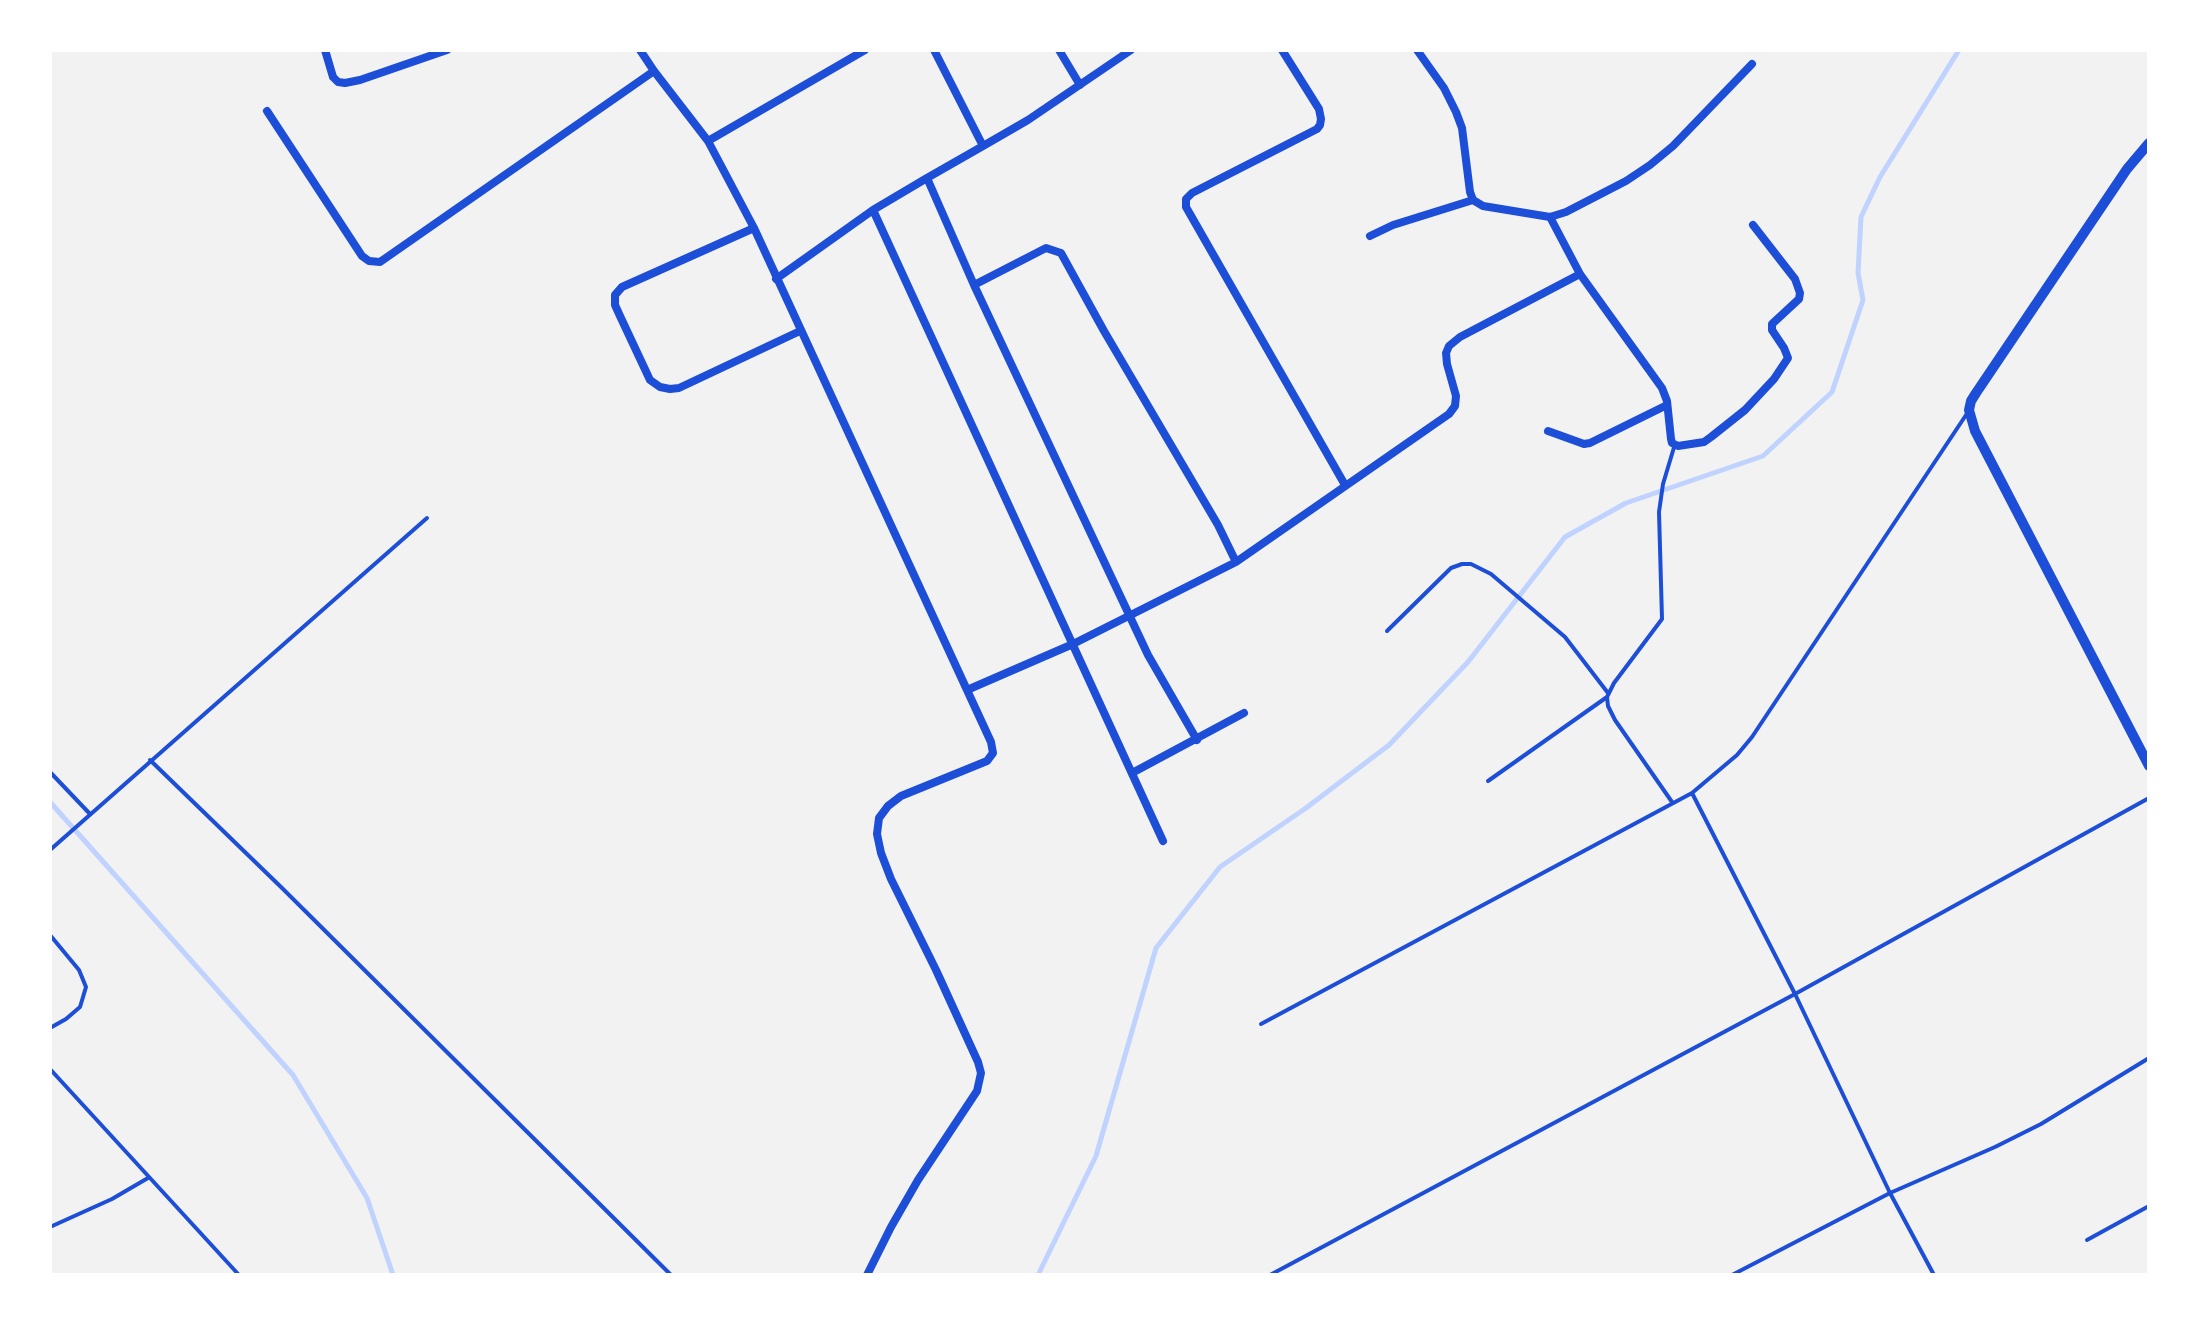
<!DOCTYPE html>
<style>
body{margin:0}
#map{position:relative;width:2199px;height:1325px;overflow:hidden;background:#f2f2f2;font-family:"Sofia Sans Condensed",sans-serif}
canvas{display:block}
.frame{position:absolute;inset:0;border:52px solid #fff;pointer-events:none}
</style>
<div id="map">
<canvas width="2199" height="1325"></canvas>
<div class="frame"></div>
</div>
<script>
const ctx = document.querySelector('canvas').getContext('2d');
ctx.lineJoin = 'round';
function poly(rows) {
  const path = new Path2D();
  for (const r of rows) {
    path.moveTo(r[0], r[1]);
    for (let i = 2; i < r.length; i += 2) path.lineTo(r[i], r[i + 1]);
  }
  return path;
}
function stroke(path, color, width, dash) {
  ctx.strokeStyle = color;
  ctx.lineWidth = width;
  ctx.lineCap = dash ? 'butt' : 'round';
  ctx.setLineDash(dash || []);
  ctx.stroke(path);
}
const stream = poly([
 [50,802,293,1075,367,1198,393,1275],
 [1038,1275,1096,1156,1156,948,1220,867,1306,808,1389,745,1468,662,1565,537,1626,503,1763,456,1832,392,1863,300,1858,273,1861,217,1880,177,1959,50]
]);
const service = poly([
 [1387,631,1451,568,1462,564,1471,564,1491,574,1565,637,1608,693],
 [150,760,282,888,671,1275],
 [50,772,90,814],
 [1488,781,1607,697],
 [1692,793,1795,994,1890,1193,1934,1275],
 [1672,802,1615,720,1608,706,1607,697,1614,683,1662,619,1659,512,1663,484,1675,444],
 [50,850,427,518],
 [50,935,79,970,86,987,80,1007,66,1019,50,1028],
 [1261,1024,1692,793,1737,755,1752,737,1968,412],
 [50,1069,239,1275],
 [50,1227,112,1199,148,1178],
 [2087,1240,2149,1206],
 [1270,1275,1795,994,2149,798],
 [1732,1275,1890,1193,1995,1147,2041,1124,2149,1058]
]);
const minor = poly([
 [325,50,333,77,338,82,345,83,360,80,447,50],
 [640,50,654,71,708,141,754,228,967,690,991,742,993,753,987,761,901,796,888,806,879,818,877,834,881,853,891,879,936,970,978,1062,981,1073,977,1091,918,1180,891,1227,867,1275],
 [934,50,983,146,927,178,974,285,1148,655,1197,740],
 [1059,50,1080,85],
 [1282,50,1319,109,1321,119,1320,125,1317,129,1192,193,1186,199,1186,207,1345,485],
 [1417,50,1444,88,1456,112,1462,128,1470,192,1473,200,1483,206,1550,217,1566,212,1626,181,1650,165,1673,146,1752,64],
 [267,111,362,256,369,261,380,262,654,71],
 [708,141,865,50],
 [983,146,1028,120,1131,50],
 [927,178,873,210,1163,841],
 [1550,217,1580,274,1662,388,1667,401,1671,439,1672,443,1678,446,1704,442,1711,437,1745,410,1774,379,1788,358,1784,348,1772,330,1772,324,1799,299,1800,293,1795,279,1753,225],
 [754,228,622,287,615,295,615,305,620,316,650,380,660,387,670,389,679,388,800,331],
 [1370,236,1393,225,1473,200],
 [776,279,873,210],
 [974,285,1046,248,1061,253,1104,331,1218,525,1236,562],
 [1548,431,1584,444,1590,443,1667,405],
 [967,690,1073,644,1236,562,1449,414,1455,406,1456,396,1447,364,1446,353,1449,346,1460,337,1580,274],
 [1132,773,1244,713]
]);
const tertiary = poly([
 [2149,143,2127,169,1976,393,1971,401,1969,410,1975,431,2149,766]
]);
stroke(stream, '#bfd3fe', 5);
stroke(service, '#1d4ed8', 4);
stroke(minor, '#1d4ed8', 8);
stroke(tertiary, '#1d4ed8', 10);
</script>
